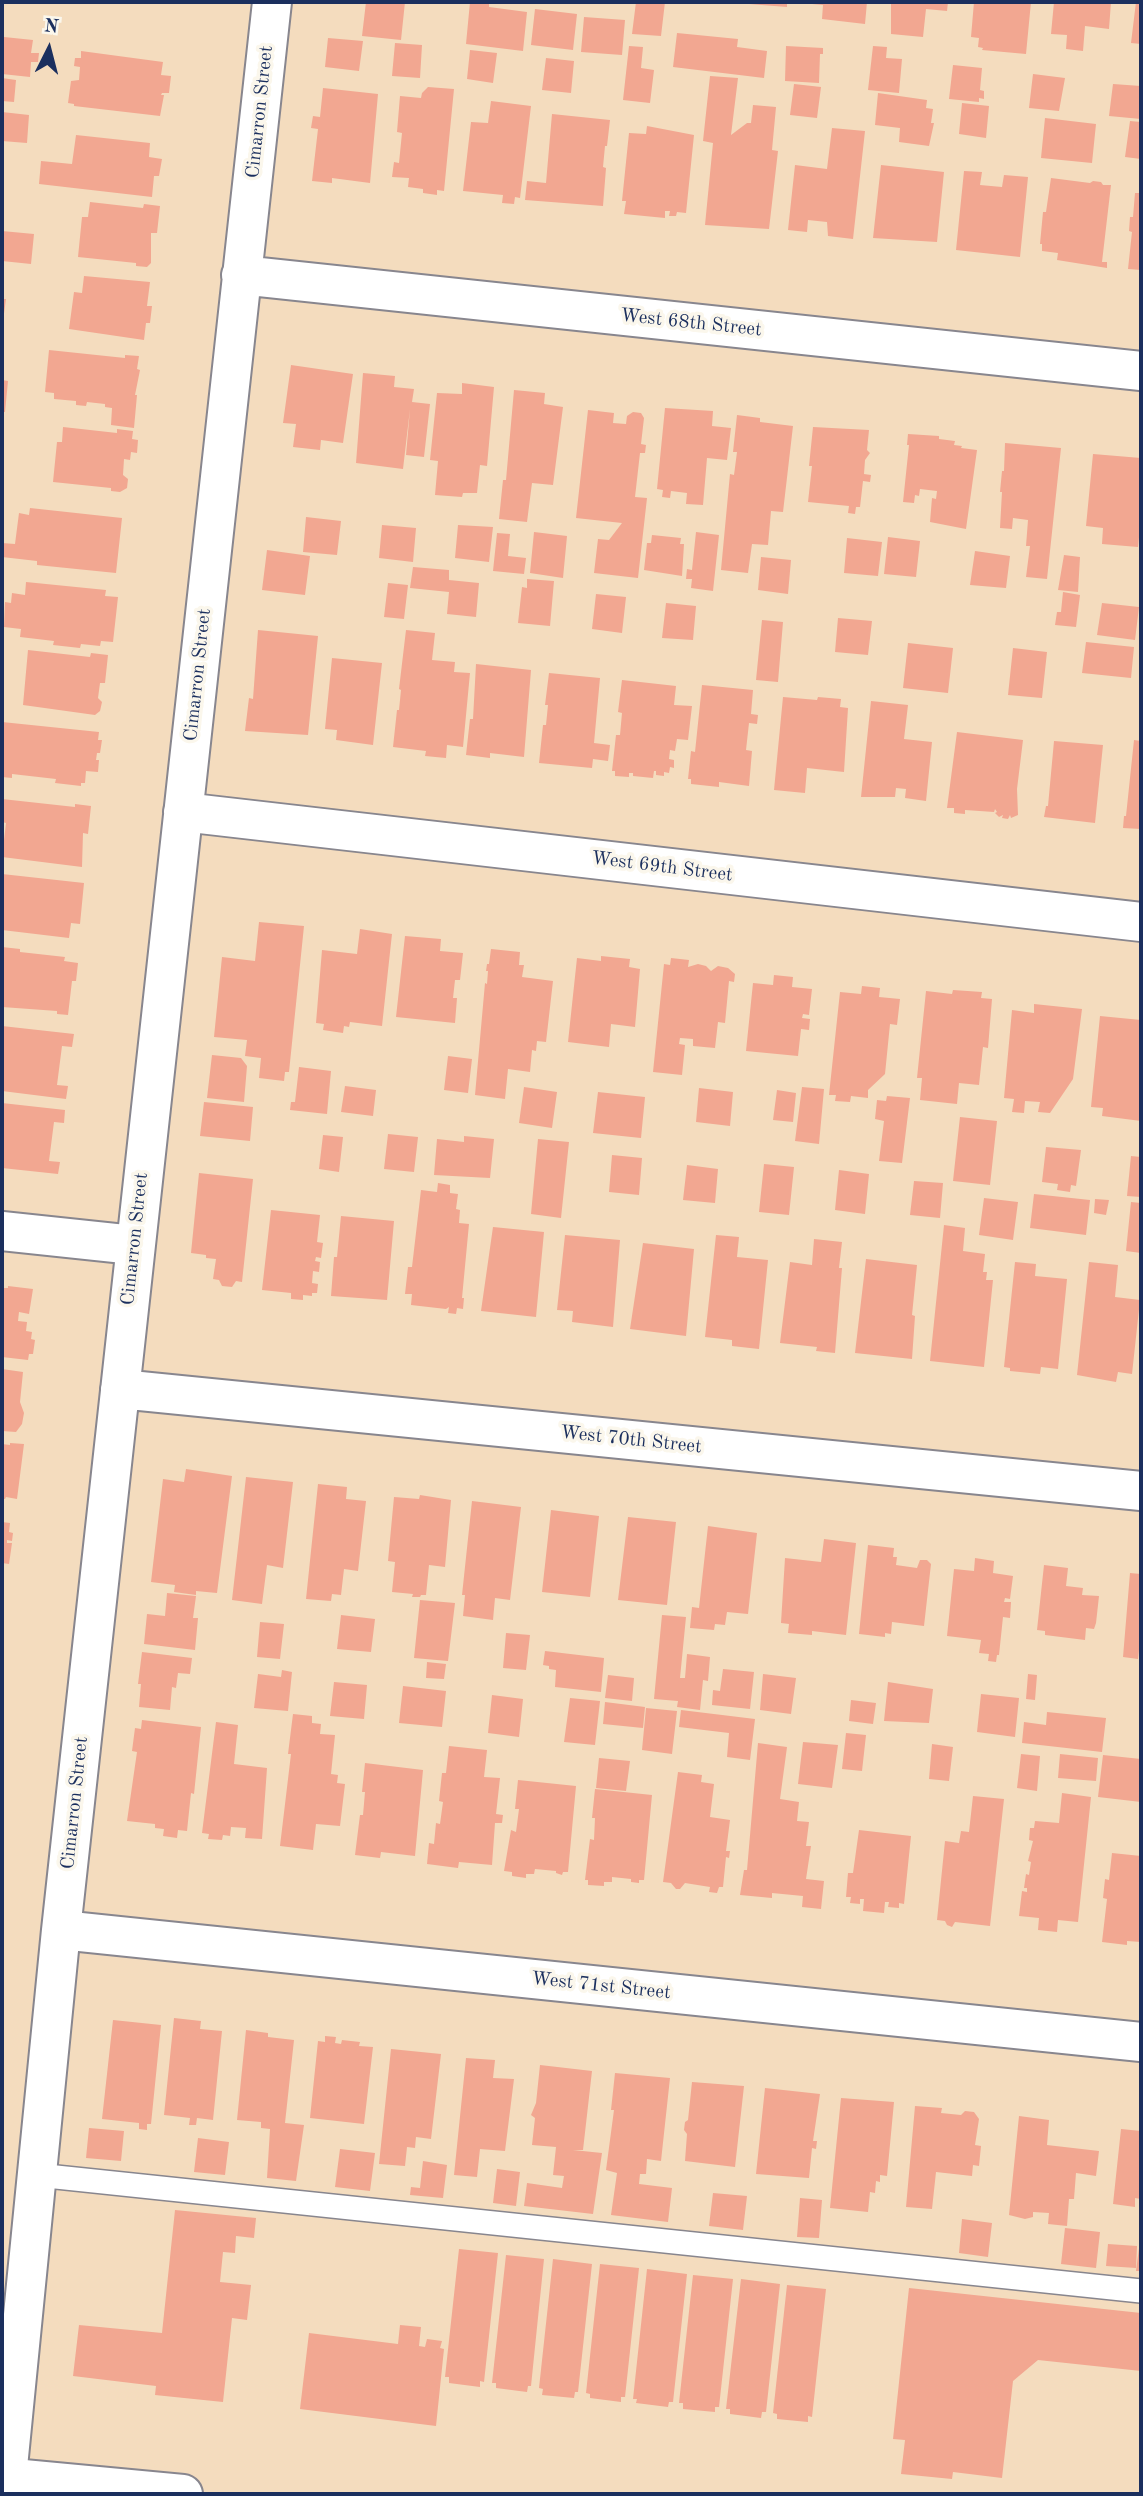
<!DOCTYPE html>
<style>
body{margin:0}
#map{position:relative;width:1143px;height:2496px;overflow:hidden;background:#f4dcbe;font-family:"Old Standard TT",serif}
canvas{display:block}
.frame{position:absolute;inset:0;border:4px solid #1b2f5e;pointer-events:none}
.north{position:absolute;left:14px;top:14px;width:70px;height:70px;-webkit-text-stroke:5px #fbf7ec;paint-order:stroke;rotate:6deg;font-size:19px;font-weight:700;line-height:28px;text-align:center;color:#1b2f5e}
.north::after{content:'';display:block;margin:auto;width:24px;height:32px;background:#1b2f5e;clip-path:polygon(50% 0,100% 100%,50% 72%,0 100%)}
</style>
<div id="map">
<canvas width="1143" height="2496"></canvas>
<div class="frame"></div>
<div class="north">N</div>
</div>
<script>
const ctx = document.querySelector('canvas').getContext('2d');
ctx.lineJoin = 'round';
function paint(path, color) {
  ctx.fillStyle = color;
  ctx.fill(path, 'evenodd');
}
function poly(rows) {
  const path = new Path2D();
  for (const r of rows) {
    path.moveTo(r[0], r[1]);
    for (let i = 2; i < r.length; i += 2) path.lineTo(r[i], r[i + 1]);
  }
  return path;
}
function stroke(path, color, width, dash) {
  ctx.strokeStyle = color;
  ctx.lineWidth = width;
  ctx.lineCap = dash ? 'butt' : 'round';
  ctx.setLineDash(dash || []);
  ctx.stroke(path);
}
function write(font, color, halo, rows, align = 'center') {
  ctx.font = font + ' "Old Standard TT",serif';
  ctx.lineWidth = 7;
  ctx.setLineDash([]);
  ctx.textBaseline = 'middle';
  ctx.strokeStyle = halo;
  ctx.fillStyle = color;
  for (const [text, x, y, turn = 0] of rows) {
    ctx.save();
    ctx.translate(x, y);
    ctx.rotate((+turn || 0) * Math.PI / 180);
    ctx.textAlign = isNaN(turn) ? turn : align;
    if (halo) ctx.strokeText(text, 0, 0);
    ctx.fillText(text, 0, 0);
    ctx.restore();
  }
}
const building = poly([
 [366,2,405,2,401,40,362,36],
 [470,2,489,3,489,7,527,12,523,51,466,44],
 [636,2,665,2,661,36,632,34],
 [749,2,787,2,787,7,749,4],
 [812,2,867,2,865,24,822,19,823,5,812,4],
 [891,2,948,2,947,11,926,9,923,37,891,34],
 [974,2,1031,2,1026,54,982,50,983,48,978,47,979,38,971,37],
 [1054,2,1111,2,1109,29,1085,26,1083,51,1066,49,1067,35,1051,34],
 [1136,2,1141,2,1141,44,1131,43],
 [535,9,577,14,573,50,531,45],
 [584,17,625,20,622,55,581,52],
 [677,33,738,39,737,47,767,51,764,78,673,67],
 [4,37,33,40,31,53,39,53,38,62,31,62,30,77,2,74],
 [328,38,363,41,359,71,325,67],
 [395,43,422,45,420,78,392,76],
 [629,46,643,47,641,68,654,70,650,103,623,100],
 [786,46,823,48,823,54,820,54,819,83,785,81],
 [873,46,887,47,886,58,902,59,899,93,868,90],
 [470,50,497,53,493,83,467,79],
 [81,51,163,62,161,75,171,76,169,93,162,93,161,95,164,95,160,116,74,106,74,104,68,103,71,81,79,80,80,67,74,66,75,58,81,58],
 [546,58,574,61,571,93,542,90],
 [953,65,982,68,980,90,984,91,984,99,979,98,979,102,949,99],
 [1033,74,1065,78,1059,111,1029,108],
 [710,76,738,78,731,135,747,123,751,123,753,105,776,107,772,150,778,151,769,229,705,225,713,143,703,141],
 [2,78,16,80,14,102,2,101],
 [794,84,821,87,817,118,790,115],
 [1113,84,1141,86,1141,119,1109,116],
 [428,87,454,89,444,191,437,190,437,195,423,193,423,189,408,187,409,178,392,177,394,162,399,163,402,133,397,132,400,96,421,98,422,93],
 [323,88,378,94,370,183,332,178,332,183,312,181,318,129,311,128,313,116,320,117],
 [878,93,927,100,926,108,933,109,931,123,934,123,929,146,899,142,900,128,875,125],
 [491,101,531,106,520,198,515,197,514,204,502,203,503,195,463,191,471,122,488,123],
 [962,103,989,106,986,138,959,134],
 [2,112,29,115,27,143,2,141],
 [552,114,610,120,607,146,605,146,603,167,606,168,603,206,525,200,527,181,546,183],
 [1045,118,1096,124,1092,163,1041,158],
 [1130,121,1141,122,1141,159,1125,157],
 [647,126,694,135,686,213,677,212,676,216,669,216,670,211,665,211,665,218,624,214,626,201,622,201,629,133,646,134],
 [832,128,865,131,853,239,828,236,827,222,808,220,807,232,788,230,795,165,827,169],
 [76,135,150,143,149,157,162,159,159,176,154,176,152,197,39,184,41,161,72,164],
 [881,165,944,172,937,242,873,238],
 [964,171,982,172,980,185,1002,187,1004,175,1028,177,1020,257,956,250],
 [1051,178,1090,183,1093,181,1101,182,1103,185,1111,185,1102,262,1107,262,1107,268,1057,260,1058,253,1042,251,1042,244,1040,244,1043,212,1046,212],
 [1135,193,1141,193,1141,270,1128,269,1132,232,1129,231,1130,217,1133,217],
 [90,202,143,208,144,204,160,206,157,233,151,233,151,263,147,267,136,266,136,263,78,257,82,217,88,217],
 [2,231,34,234,31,264,2,261],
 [84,276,150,282,147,306,152,306,150,323,146,323,144,340,69,329,74,292,82,293],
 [2,299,6,299,3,321,2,321],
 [49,350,125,358,125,355,139,356,137,369,140,370,135,395,137,395,134,428,111,425,112,408,105,407,105,404,87,402,86,406,76,405,76,401,54,399,54,393,45,392],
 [291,365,353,374,343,443,321,440,320,450,293,447,296,424,283,423],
 [363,373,395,376,394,387,414,389,412,402,430,404,424,457,406,455,410,409,403,469,356,463],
 [2,380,8,381,5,412,2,412],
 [462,383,494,387,487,466,480,465,477,493,463,493,462,497,435,495,438,461,430,460,437,393,462,394],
 [514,390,545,393,544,404,563,407,553,485,532,483,527,522,499,519,503,480,506,480],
 [665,408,713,411,712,426,731,428,727,460,707,458,703,505,686,504,687,493,671,491,670,498,662,497,663,490,657,489],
 [588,410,614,413,613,423,626,424,627,416,633,412,641,413,644,418,641,444,646,445,645,453,640,453,635,497,647,498,638,578,594,573,598,539,609,540,622,523,576,518],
 [737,415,760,418,760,422,793,426,783,512,771,511,768,545,752,544,748,573,721,570,730,474,734,475,737,452,733,452],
 [63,427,117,433,117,429,133,431,132,439,138,440,137,453,131,452,130,460,124,459,123,475,128,479,127,488,120,492,111,491,111,488,53,482,57,442,62,442],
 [813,427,869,430,867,450,870,453,865,460,864,474,871,475,870,482,863,481,860,507,856,507,855,514,848,513,849,506,808,502,812,466,809,466],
 [908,434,939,436,939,439,955,441,954,445,962,446,961,448,977,450,966,529,930,522,932,498,936,499,937,491,920,489,919,496,915,495,914,503,903,502,909,445,907,445],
 [1005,443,1061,448,1047,579,1026,577,1030,546,1026,546,1028,520,1013,518,1012,529,1000,528,1002,492,1000,492,1002,471,1004,471],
 [1093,454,1141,458,1141,518,1138,547,1102,544,1103,528,1086,526],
 [30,508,122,518,116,573,37,565,37,561,2,557,2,543,15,544,19,513,29,515],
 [306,517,341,521,337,555,303,552],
 [382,525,416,528,413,562,379,558],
 [458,525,493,527,489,562,455,558],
 [534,532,567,536,563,578,530,573],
 [696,532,719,535,713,591,691,588,692,579,686,579,687,569,692,570],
 [497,533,510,534,508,556,526,558,524,574,493,571],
 [652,535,681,538,680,544,684,544,682,576,644,570,647,543,651,543],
 [888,537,920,541,916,577,884,574],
 [847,538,882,542,878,576,844,573],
 [267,550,310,556,305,595,262,590],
 [975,551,1010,556,1006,588,970,585],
 [1064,555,1080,557,1078,592,1058,590],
 [761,557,791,560,788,594,758,590],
 [413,567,449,570,449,580,479,583,476,617,447,614,449,592,410,588],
 [527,579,554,581,550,626,518,623,522,587,527,588],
 [26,582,106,590,105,596,118,597,113,642,101,641,100,646,81,644,80,648,53,645,54,641,20,637,21,629,4,627,5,602,11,603,12,593,25,595],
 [388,583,408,585,404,619,384,617],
 [1063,592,1080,595,1076,627,1055,625,1057,612,1061,612],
 [596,594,626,597,622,633,592,629],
 [666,603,696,606,693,640,662,638],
 [1102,603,1139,607,1135,640,1097,635],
 [838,618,872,621,868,655,835,652],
 [762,620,783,622,778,682,756,680],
 [258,630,318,636,308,735,245,731,249,698,253,699],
 [406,630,435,633,432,660,455,662,454,672,470,673,463,747,447,745,446,758,425,756,426,751,393,747,397,710,399,710,401,690,399,689],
 [1086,642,1134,647,1131,678,1082,673],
 [908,643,953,648,948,693,903,688],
 [1013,648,1047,652,1042,698,1008,695],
 [28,650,90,657,91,653,108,655,105,683,100,683,98,698,102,702,100,711,95,715,23,705],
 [332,658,382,663,373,745,336,740,337,730,325,729],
 [476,664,531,670,524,757,490,753,490,758,466,755,470,719,473,719],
 [549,673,600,678,594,743,610,745,608,761,593,759,592,768,539,763,543,725,546,725,548,705,545,705],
 [622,680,676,686,674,705,692,706,688,740,677,739,675,751,670,750,669,759,674,760,674,768,670,767,669,773,664,772,664,776,656,775,656,771,654,771,653,778,633,776,633,773,629,773,629,777,615,776,615,771,612,771,616,735,620,735,622,713,618,712],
 [702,685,753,690,751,714,758,715,757,724,749,723,746,750,752,751,749,786,719,782,719,787,691,784,691,779,688,779,691,751,695,752],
 [783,697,817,700,818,697,841,699,840,707,848,708,844,772,807,768,805,793,774,790],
 [871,701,908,705,904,739,932,742,926,801,905,798,906,789,896,788,895,797,861,797],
 [2,722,99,732,98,740,102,740,100,753,97,753,96,760,99,760,98,772,86,771,85,783,81,783,81,786,55,783,56,779,12,774,12,778,2,777],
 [957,732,1023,740,1017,789,1018,815,1011,818,1010,815,1008,819,1002,818,1003,815,999,817,995,813,997,812,995,809,994,812,965,810,965,814,954,813,954,808,947,808],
 [1134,740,1141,741,1141,829,1123,828,1124,816,1126,816],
 [1054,741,1103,745,1095,823,1044,817,1046,806,1048,806],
 [2,799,75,807,75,804,91,806,88,834,83,833,82,867,2,857,6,823,2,822],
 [2,874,84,883,80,924,71,923,69,938,2,930],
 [259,922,304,926,289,1072,285,1072,284,1081,259,1078,261,1058,245,1056,247,1040,214,1037,222,957,255,961],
 [360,929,392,934,382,1026,350,1022,349,1027,344,1026,343,1033,323,1030,324,1024,316,1023,322,950,357,954],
 [405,936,441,939,440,951,463,953,460,980,455,980,453,998,457,998,455,1023,396,1017],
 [2,947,20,949,20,952,65,957,64,961,78,963,76,981,72,981,68,1015,57,1014,57,1011,2,1007],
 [491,949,520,952,519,965,524,965,522,977,553,981,546,1042,537,1041,536,1051,532,1050,530,1072,508,1069,505,1099,475,1095,485,983,487,984,488,971,486,971,487,964,489,964],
 [601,956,630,959,629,967,640,969,635,1027,611,1024,609,1047,568,1042,577,958,601,961],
 [671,958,689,960,688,967,698,964,706,966,711,971,718,966,728,968,735,974,734,982,729,981,725,1023,718,1022,715,1048,693,1046,693,1039,680,1038,679,1044,685,1045,682,1075,653,1072,664,964,670,965],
 [774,975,793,977,792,987,812,989,809,1015,803,1014,802,1018,810,1019,809,1030,801,1029,798,1056,746,1051,753,983,773,985],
 [862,986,880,988,879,997,900,999,897,1025,890,1024,885,1074,868,1090,868,1098,851,1096,850,1102,835,1101,836,1095,829,1095,840,992,861,994],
 [953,990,982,992,981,998,992,999,988,1048,983,1047,979,1085,959,1083,957,1104,920,1100,922,1078,917,1078,926,991,952,994],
 [1034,1004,1082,1009,1073,1079,1050,1113,1038,1112,1040,1102,1025,1101,1024,1113,1012,1112,1014,1099,1004,1098,1012,1010,1034,1013],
 [1100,1016,1141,1020,1141,1121,1102,1116,1103,1108,1091,1107],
 [2,1026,74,1034,72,1047,62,1046,57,1085,68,1086,66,1099,2,1091],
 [212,1055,241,1058,247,1066,244,1102,207,1098],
 [448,1056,472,1059,468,1093,444,1090],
 [299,1067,331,1071,327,1114,290,1110,291,1102,295,1102],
 [345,1086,376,1090,373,1116,341,1112],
 [524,1087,557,1092,552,1128,519,1123],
 [802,1087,824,1089,819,1144,795,1141],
 [699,1088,733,1092,730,1126,696,1122],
 [777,1090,796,1093,793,1122,773,1120],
 [598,1092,645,1097,641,1138,593,1133],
 [887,1096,910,1098,902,1163,879,1161,884,1121,875,1119,877,1100,886,1101],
 [204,1102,253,1107,250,1141,200,1136],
 [2,1103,65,1110,64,1123,54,1122,49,1161,60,1162,58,1174,2,1168],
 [960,1117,997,1121,990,1185,953,1181],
 [388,1134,418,1137,414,1172,384,1169],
 [323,1135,343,1137,339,1172,319,1169],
 [464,1136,494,1139,490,1178,434,1175,437,1139,464,1142],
 [538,1139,569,1142,561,1218,531,1214],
 [1046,1147,1081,1150,1076,1186,1071,1185,1070,1192,1057,1190,1058,1184,1042,1182],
 [612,1155,642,1158,639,1195,609,1192],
 [1131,1156,1141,1157,1141,1197,1127,1196],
 [764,1164,794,1167,789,1215,759,1212],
 [687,1165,718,1169,715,1203,683,1200],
 [839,1170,869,1174,865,1214,835,1210],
 [199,1173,253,1179,242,1282,236,1281,232,1287,222,1286,219,1280,213,1279,216,1259,206,1258,206,1255,191,1253],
 [914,1181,943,1183,940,1218,910,1215],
 [438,1183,450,1185,450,1193,458,1194,456,1209,460,1210,459,1223,469,1224,462,1298,464,1298,463,1309,457,1308,456,1314,448,1313,449,1307,446,1309,411,1305,412,1294,405,1294,408,1267,412,1267,421,1190,437,1192],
 [1034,1194,1090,1200,1086,1235,1030,1228],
 [984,1198,1018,1202,1013,1240,979,1235],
 [1095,1199,1109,1200,1106,1215,1094,1213],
 [1131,1202,1141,1203,1141,1253,1126,1251],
 [271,1210,320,1215,317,1242,323,1243,321,1258,316,1257,315,1261,320,1262,319,1272,313,1271,312,1283,318,1284,317,1293,312,1293,312,1296,303,1295,303,1300,291,1299,291,1293,262,1290],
 [341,1216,394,1221,387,1300,331,1296,334,1257,337,1257],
 [944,1225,965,1228,963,1251,985,1254,983,1272,987,1272,986,1280,993,1280,984,1367,930,1361],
 [493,1227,544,1232,536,1317,481,1311],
 [565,1235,620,1240,613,1327,572,1322,573,1311,557,1310],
 [716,1235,739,1237,737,1257,768,1260,759,1349,732,1346,732,1340,705,1337],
 [814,1239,842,1242,839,1268,842,1268,835,1353,816,1351,817,1347,780,1343,790,1262,812,1265],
 [643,1243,694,1249,686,1336,630,1329],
 [866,1259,917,1265,912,1315,915,1316,912,1359,855,1353],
 [1015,1262,1036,1264,1035,1276,1067,1279,1058,1369,1041,1367,1040,1374,1010,1371,1010,1368,1004,1367],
 [1089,1262,1118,1265,1115,1297,1140,1300,1132,1374,1118,1372,1116,1382,1077,1375],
 [8,1286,33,1289,29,1314,19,1312,18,1321,27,1322,26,1331,32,1332,31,1339,35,1340,33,1354,29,1354,28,1360,2,1357,2,1288,8,1288],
 [2,1369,23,1372,20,1402,24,1413,22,1424,16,1432,2,1431],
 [10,1443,24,1444,17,1499,6,1497,5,1499,2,1499,2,1444,10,1445],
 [186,1469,232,1476,217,1593,196,1591,196,1595,174,1592,175,1585,151,1582,163,1479,184,1482],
 [246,1477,293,1482,283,1568,267,1565,262,1604,232,1600],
 [318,1484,347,1487,346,1499,366,1501,358,1571,344,1569,341,1595,332,1594,331,1601,306,1599],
 [420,1495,451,1500,445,1567,429,1565,426,1595,421,1595,420,1597,412,1597,413,1594,392,1592,395,1562,388,1561,394,1497,419,1499],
 [472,1501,521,1507,510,1600,495,1598,493,1620,463,1616,465,1595,462,1595],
 [551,1510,599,1516,590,1597,542,1592],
 [628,1517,676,1522,667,1605,618,1600],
 [2,1522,10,1523,9,1532,13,1533,12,1541,7,1540,7,1543,12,1543,9,1564,2,1563],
 [708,1526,757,1533,748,1614,727,1612,725,1625,715,1624,714,1630,690,1628,692,1607,699,1608],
 [824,1539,856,1543,846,1635,812,1631,812,1635,788,1633,789,1624,781,1623,785,1558,821,1562],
 [868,1545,894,1548,893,1557,897,1557,896,1565,917,1568,920,1560,927,1560,931,1564,924,1626,892,1622,891,1634,885,1633,885,1637,859,1634],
 [975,1558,994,1561,993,1573,1013,1576,1010,1599,1005,1598,1004,1602,1011,1602,1010,1618,1003,1617,999,1655,997,1655,996,1662,988,1661,989,1654,979,1653,981,1640,947,1636,954,1569,974,1571],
 [1044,1565,1068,1568,1066,1586,1083,1588,1082,1595,1099,1596,1096,1623,1094,1629,1086,1628,1085,1640,1045,1635,1045,1631,1037,1630],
 [1130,1573,1141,1574,1141,1650,1139,1650,1138,1659,1123,1657],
 [167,1593,196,1596,193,1618,198,1618,195,1650,144,1644,147,1614,165,1616],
 [420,1600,455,1603,448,1661,414,1658],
 [341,1615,375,1619,371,1652,337,1649],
 [662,1615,686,1617,680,1678,685,1678,687,1654,710,1657,708,1681,703,1680,700,1710,677,1707,678,1701,654,1699],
 [260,1622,284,1624,280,1659,257,1657],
 [506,1633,530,1635,526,1670,503,1668],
 [545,1651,604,1658,601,1692,555,1687,556,1670,549,1669,549,1666,543,1665],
 [142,1652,192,1658,190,1674,178,1673,176,1688,172,1687,170,1710,139,1707,141,1684,138,1684],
 [427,1662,446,1664,444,1679,426,1678],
 [723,1669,754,1672,750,1709,712,1705,713,1690,720,1691],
 [282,1670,292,1672,288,1711,254,1708,258,1674,281,1677],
 [763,1674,796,1678,791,1714,760,1710],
 [1028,1674,1037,1675,1035,1700,1026,1699],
 [608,1675,634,1678,632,1701,605,1698],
 [334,1682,367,1685,364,1719,330,1716],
 [888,1682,933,1689,929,1723,884,1721],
 [403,1686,446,1691,442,1727,399,1723],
 [981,1694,1019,1698,1015,1737,977,1732],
 [492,1695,523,1699,519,1737,488,1733],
 [570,1698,600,1701,595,1745,564,1742],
 [851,1700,876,1703,873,1724,849,1721],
 [605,1702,645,1707,643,1728,603,1724],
 [646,1708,677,1711,672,1754,642,1750],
 [681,1710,755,1719,750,1760,727,1757,729,1733,679,1727],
 [1047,1712,1106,1718,1102,1752,1022,1743,1024,1722,1046,1725],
 [293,1714,312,1716,312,1723,321,1724,320,1734,335,1735,331,1774,338,1775,337,1783,345,1784,340,1826,316,1824,313,1850,280,1846,291,1754,288,1754],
 [142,1720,201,1727,194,1794,191,1793,187,1831,178,1830,177,1838,163,1836,164,1829,155,1828,155,1824,127,1821,137,1752,132,1751,135,1728,141,1729],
 [216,1722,238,1725,234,1764,267,1768,262,1839,245,1838,246,1828,231,1827,230,1836,223,1835,222,1840,208,1839,209,1834,202,1833],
 [846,1733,866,1735,862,1771,842,1769],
 [803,1742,838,1745,832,1788,798,1784],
 [758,1743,787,1747,780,1799,799,1802,797,1821,809,1822,806,1846,811,1846,806,1879,824,1881,821,1909,802,1907,803,1896,772,1893,772,1898,740,1895,744,1870,747,1870],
 [932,1744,953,1747,949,1781,929,1779],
 [449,1746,487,1750,484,1777,500,1778,496,1814,503,1815,502,1823,495,1823,492,1865,459,1862,458,1868,427,1864,429,1843,434,1844,436,1823,440,1824,443,1802,439,1801,442,1773,446,1773],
 [1021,1754,1040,1756,1037,1791,1017,1788],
 [1060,1754,1098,1758,1096,1781,1058,1778],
 [1103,1755,1141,1759,1141,1802,1098,1797],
 [599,1758,630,1761,626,1791,596,1788],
 [365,1763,423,1770,415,1856,381,1852,380,1858,355,1855,360,1815,363,1815,365,1792,362,1792],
 [678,1772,702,1775,701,1782,714,1784,710,1817,730,1820,726,1851,730,1851,729,1858,726,1857,723,1887,719,1887,717,1893,709,1892,710,1887,685,1883,680,1889,676,1889,671,1883,663,1882],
 [518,1780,576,1786,568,1872,563,1872,562,1875,556,1873,556,1871,535,1869,534,1874,526,1874,526,1878,512,1876,512,1872,504,1871,511,1830,516,1832,519,1809,515,1809],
 [595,1789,652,1795,644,1880,639,1880,639,1883,631,1882,631,1879,612,1877,612,1882,604,1882,604,1886,588,1885,588,1880,585,1880,590,1839,594,1840,595,1818,592,1818],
 [1062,1793,1091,1797,1078,1922,1058,1920,1057,1932,1038,1930,1039,1918,1019,1916,1022,1891,1027,1892,1027,1888,1024,1888,1026,1874,1029,1875,1031,1862,1028,1861,1033,1841,1029,1840,1030,1828,1034,1828,1035,1821,1059,1823],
 [973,1796,1004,1799,990,1926,955,1922,952,1927,947,1925,945,1921,937,1920,945,1841,959,1843,961,1831,969,1832],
 [859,1830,911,1836,904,1904,899,1903,899,1908,888,1907,889,1902,885,1902,884,1913,863,1911,864,1899,860,1899,860,1904,850,1903,851,1897,846,1897,848,1873,853,1873],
 [1112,1853,1141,1856,1141,1942,1127,1941,1127,1945,1102,1942,1107,1899,1103,1898,1105,1879,1109,1880],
 [174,2018,201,2021,200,2029,222,2031,213,2120,197,2118,196,2125,189,2125,190,2118,164,2115],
 [113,2020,161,2025,151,2124,147,2124,147,2130,139,2129,139,2123,102,2119],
 [246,2030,268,2033,268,2037,294,2040,285,2123,304,2125,296,2181,267,2178,270,2129,261,2128,261,2122,237,2120],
 [325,2036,336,2037,335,2043,341,2044,342,2040,360,2042,359,2046,373,2047,364,2124,310,2118,318,2041,325,2042],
 [391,2049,441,2054,431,2139,416,2137,415,2148,407,2147,405,2166,379,2164],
 [466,2058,495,2060,493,2078,514,2079,505,2151,480,2149,477,2177,454,2175],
 [540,2065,592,2071,583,2150,573,2150,602,2153,593,2214,524,2206,527,2183,562,2188,564,2176,553,2175,556,2147,532,2145,535,2118,531,2115,536,2103],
 [615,2073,670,2078,661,2161,647,2159,646,2174,640,2174,639,2184,672,2188,668,2222,611,2215,617,2173,606,2170,614,2110,611,2110],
 [692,2082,744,2086,735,2167,685,2161,687,2134,684,2130,685,2122,688,2120],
 [765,2088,820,2094,813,2141,817,2141,816,2149,812,2148,809,2178,756,2174],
 [841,2098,894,2102,887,2176,880,2175,880,2182,876,2181,875,2193,870,2192,868,2212,830,2208],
 [915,2106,942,2108,941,2113,961,2115,965,2111,974,2112,979,2119,975,2145,981,2146,979,2166,973,2165,972,2176,936,2172,932,2209,906,2207],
 [1019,2116,1049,2120,1047,2145,1099,2151,1096,2176,1076,2173,1074,2199,1069,2199,1067,2226,1048,2224,1049,2213,1033,2212,1033,2217,1025,2219,1009,2215],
 [89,2128,124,2131,121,2161,86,2158],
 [1121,2129,1141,2131,1141,2199,1135,2198,1135,2207,1113,2204],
 [198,2138,229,2142,225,2175,194,2172],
 [340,2149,375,2153,370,2191,335,2187],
 [423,2161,447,2165,443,2198,410,2195,411,2187,420,2188],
 [497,2169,520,2172,516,2206,493,2203],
 [713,2193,747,2196,743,2230,709,2226],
 [800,2198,822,2200,819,2238,797,2237],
 [175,2210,256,2218,254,2238,236,2236,235,2253,223,2252,220,2282,251,2285,247,2320,232,2318,223,2402,155,2395,156,2386,73,2376,79,2325,162,2333],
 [962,2219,992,2223,988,2257,959,2253],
 [1065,2228,1100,2232,1096,2268,1061,2264],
 [1108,2244,1137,2246,1136,2268,1106,2266],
 [1139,2248,1141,2248,1141,2271,1136,2271],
 [459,2249,498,2253,484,2382,480,2381,480,2387,449,2383,449,2377,445,2377],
 [506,2255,544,2259,531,2386,528,2386,527,2392,496,2388,496,2383,492,2383],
 [553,2259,592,2264,578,2392,575,2392,574,2398,542,2395,543,2389,539,2388],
 [600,2264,639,2268,625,2397,621,2397,621,2402,590,2398,590,2394,586,2393],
 [647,2269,687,2274,673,2402,669,2402,668,2407,636,2403,637,2399,633,2399],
 [693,2275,733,2279,719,2407,715,2407,715,2412,683,2409,683,2403,679,2403],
 [741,2279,780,2284,766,2412,762,2412,761,2418,730,2414,730,2409,726,2409],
 [787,2285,826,2289,812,2417,808,2416,808,2422,777,2419,777,2414,773,2413],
 [909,2288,1141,2313,1141,2371,1038,2360,1013,2381,1002,2478,953,2472,952,2479,901,2474,905,2440,893,2439],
 [400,2325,421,2327,419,2346,425,2347,427,2339,442,2341,440,2348,444,2349,436,2426,300,2409,309,2333,398,2344]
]);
const lane = poly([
 [37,2175,1141,2291]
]);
const street = poly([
 [241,275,1141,371],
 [183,812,1141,922],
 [2,1231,134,1245],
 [120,1389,1141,1491],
 [61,1930,1141,2042],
 [7,2477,61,1930,272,2]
]);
const primary = poly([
 [2,2477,183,2494]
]);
const streetNames = [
 ["Cimarron Street",260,112,-84],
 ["West 68th Street",691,323,6],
 ["Cimarron Street",198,675,-84],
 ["West 69th Street",662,867,7],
 ["Cimarron Street",135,1239,-84],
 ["West 70th Street",631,1440,6],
 ["Cimarron Street",75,1803,-84],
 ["West 71st Street",601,1986,6]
];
paint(building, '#f2a791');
stroke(lane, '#88868e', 26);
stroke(street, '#88868e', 42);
stroke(primary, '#88868e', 42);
stroke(lane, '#fff', 23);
stroke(street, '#fff', 38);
stroke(primary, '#fff', 38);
write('19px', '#1b2f5e', '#fbf7ec', streetNames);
</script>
